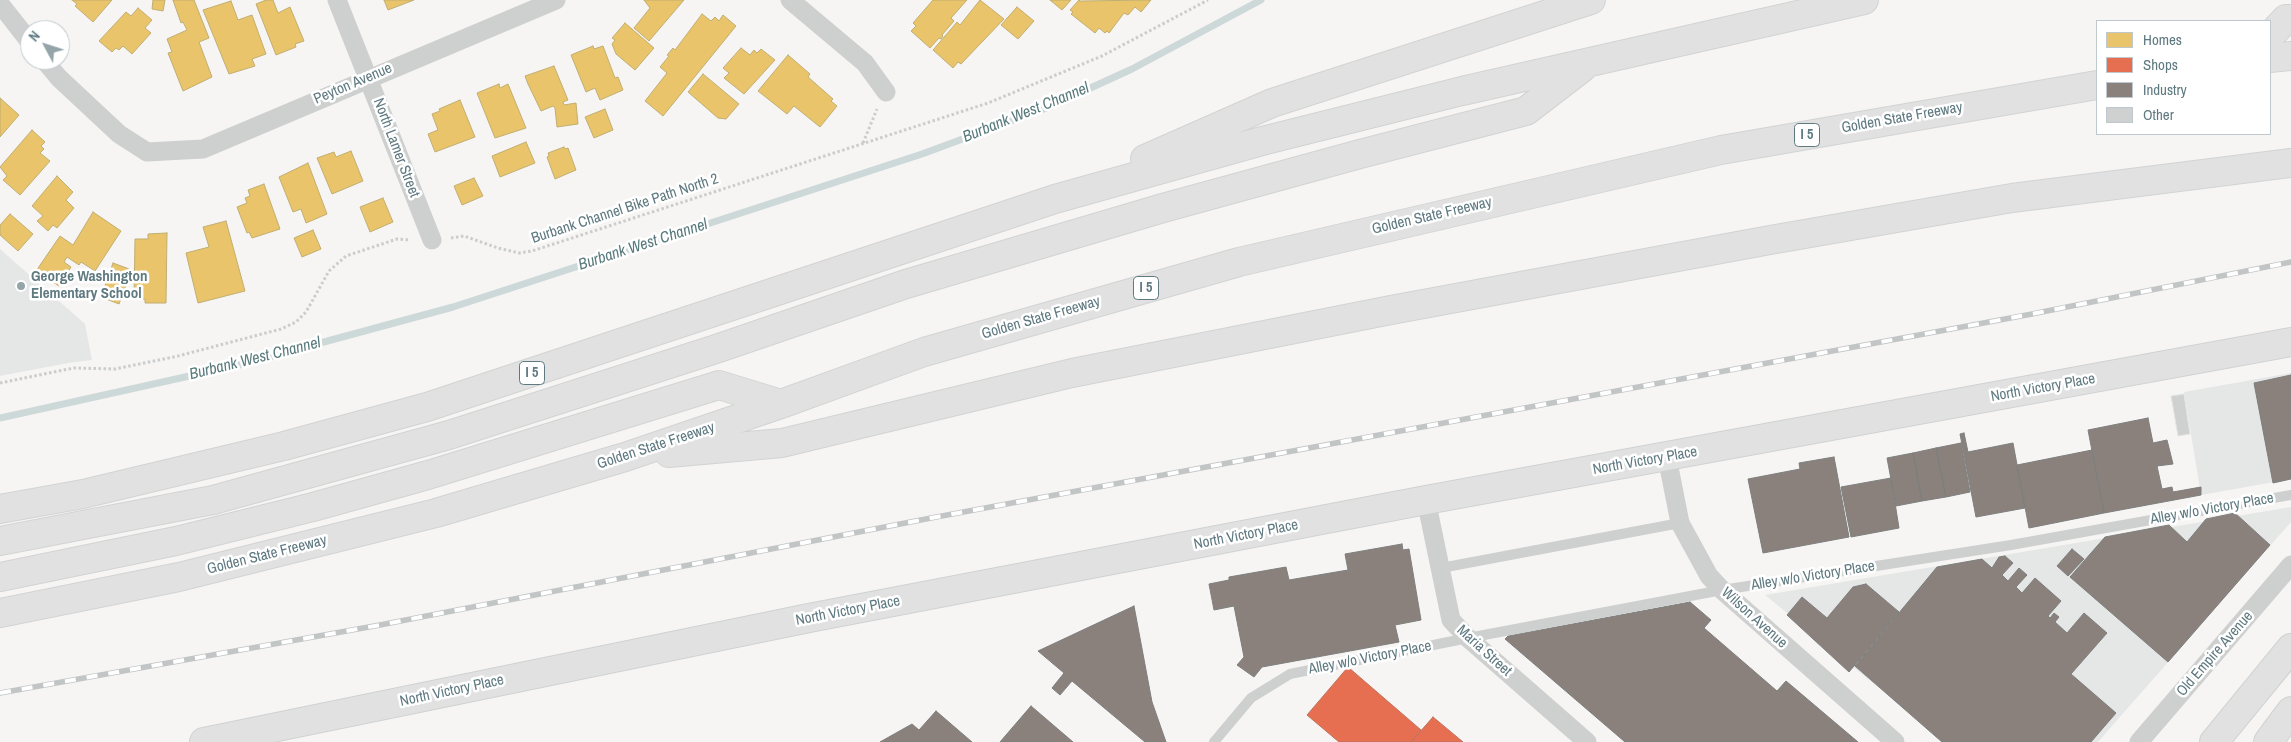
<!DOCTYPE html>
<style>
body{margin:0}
#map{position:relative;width:2291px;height:742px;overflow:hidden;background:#f6f5f4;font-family:"Archivo Narrow",sans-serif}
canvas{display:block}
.legend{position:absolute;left:2096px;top:20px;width:175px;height:115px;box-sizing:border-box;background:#fff;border:1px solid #bfc9cd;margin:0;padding:6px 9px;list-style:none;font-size:15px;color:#5f7981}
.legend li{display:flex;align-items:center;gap:10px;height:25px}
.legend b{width:25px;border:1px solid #bfc9cd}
.north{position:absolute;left:20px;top:20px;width:50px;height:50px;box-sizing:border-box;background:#fff;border:1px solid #bfc9cd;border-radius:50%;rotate:310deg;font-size:14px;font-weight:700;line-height:20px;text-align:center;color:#5f7981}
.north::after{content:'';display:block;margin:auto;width:18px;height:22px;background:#94a4a9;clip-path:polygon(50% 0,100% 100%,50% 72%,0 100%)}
</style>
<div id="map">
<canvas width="2291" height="742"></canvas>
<ul class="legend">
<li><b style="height:14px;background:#e9c46a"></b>Homes</li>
<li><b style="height:14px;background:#e76f51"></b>Shops</li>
<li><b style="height:14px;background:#8a817c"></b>Industry</li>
<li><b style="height:14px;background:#cfd1d1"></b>Other</li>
</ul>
<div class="north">N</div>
</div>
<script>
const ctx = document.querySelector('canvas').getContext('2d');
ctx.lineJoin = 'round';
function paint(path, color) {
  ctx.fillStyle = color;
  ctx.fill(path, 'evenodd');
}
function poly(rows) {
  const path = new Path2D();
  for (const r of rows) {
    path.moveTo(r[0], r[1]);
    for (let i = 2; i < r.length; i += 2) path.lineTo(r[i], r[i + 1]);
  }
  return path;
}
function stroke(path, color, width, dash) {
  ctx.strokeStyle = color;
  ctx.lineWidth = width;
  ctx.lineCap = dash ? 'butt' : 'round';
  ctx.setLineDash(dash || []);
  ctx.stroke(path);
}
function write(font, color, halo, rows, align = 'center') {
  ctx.font = font + ' "Archivo Narrow",sans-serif';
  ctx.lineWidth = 5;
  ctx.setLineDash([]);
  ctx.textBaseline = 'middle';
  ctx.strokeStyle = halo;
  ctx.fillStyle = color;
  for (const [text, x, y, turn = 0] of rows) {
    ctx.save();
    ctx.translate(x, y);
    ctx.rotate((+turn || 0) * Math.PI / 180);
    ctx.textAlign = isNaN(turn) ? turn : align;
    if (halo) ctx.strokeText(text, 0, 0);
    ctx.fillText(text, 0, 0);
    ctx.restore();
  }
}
const built = poly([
 [0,249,85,324,92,360,68,363,0,376],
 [2291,373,2291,479,2201,495,2184,392],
 [2291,507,2291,522,2098,742,1945,742,1765,595]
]);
const homes = poly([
 [72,0,112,0,93,22,75,6,77,4,72,0],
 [153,0,165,0,163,11,152,9,153,0],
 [173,0,194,0,209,38,199,42,212,77,183,91,168,53,172,52,167,39,187,30,183,22,181,23,173,0],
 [266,0,273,0,278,13,290,7,304,41,295,44,296,47,276,55,256,4,266,0],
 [384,0,414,0,388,10,384,0],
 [644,0,684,0,649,41,634,28,650,8,644,0],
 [933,0,967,0,951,18,954,21,942,35,943,36,941,39,939,38,930,48,911,31,916,26,913,23,933,0],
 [980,0,1004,19,961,64,958,62,953,68,933,50,957,22,960,25,980,0],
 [1050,0,1071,0,1062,10,1050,0],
 [1079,0,1080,1,1151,0,1141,12,1135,7,1128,15,1124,13,1109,33,1107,31,1105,33,1099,28,1095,33,1071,14,1073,12,1070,10,1079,0],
 [231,1,238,20,252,15,266,54,252,59,255,66,229,74,203,10,231,1],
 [1017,7,1034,21,1018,39,1001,25,1017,7],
 [138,8,152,20,145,28,151,33,132,54,123,46,119,50,116,48,112,52,99,41,126,12,131,16,138,8],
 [702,14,711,21,715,17,719,21,723,15,736,26,663,116,645,101,667,73,660,67,669,56,667,55,673,48,675,50,702,14],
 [625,23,654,48,635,70,616,54,612,44,615,40,612,38,625,23],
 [593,46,594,49,603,46,615,78,618,77,623,90,600,100,595,88,586,92,571,55,593,46],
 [741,48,750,55,754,50,757,53,761,49,775,60,744,94,724,78,729,73,723,68,741,48],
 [788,55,810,74,808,77,833,99,831,101,837,106,820,127,794,106,787,114,758,91,788,55],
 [554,66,568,100,563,102,564,105,576,103,578,124,557,127,555,108,553,106,541,111,528,84,525,76,554,66],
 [703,74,739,104,726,119,718,118,688,92,703,74],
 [499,84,500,88,508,84,526,128,495,138,477,93,499,84],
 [0,98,19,115,0,137,0,98],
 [460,100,475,137,435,152,428,134,438,130,432,114,440,111,439,109,460,100],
 [605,109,613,130,594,138,585,117,605,109],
 [32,130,45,142,41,146,44,149,40,153,50,161,20,195,3,180,7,176,0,167,32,130],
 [526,142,535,163,500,177,492,156,526,142],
 [564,147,565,149,568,148,576,170,555,179,547,157,549,156,548,153,564,147],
 [351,151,363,181,332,194,317,158,334,152,336,157,351,151],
 [308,163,327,214,306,223,301,209,293,212,279,177,308,163],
 [57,176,73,192,66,200,74,208,57,228,53,225,48,231,37,221,43,216,32,206,57,176],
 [474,178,483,196,462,205,454,186,474,178],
 [264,184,280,229,252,238,249,232,247,233,237,207,247,203,245,198,250,196,248,190,264,184],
 [383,198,393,222,370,232,360,207,383,198],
 [93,212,121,231,95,271,81,262,79,265,67,257,64,262,71,267,59,286,36,271,60,236,73,245,93,212],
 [10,214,33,234,18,251,0,235,0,225,10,214],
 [226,221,245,291,198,303,186,253,209,247,203,227,226,221],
 [313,230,321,249,302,257,294,238,313,230],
 [167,233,166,303,145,303,145,299,134,299,135,239,148,239,148,234,167,233],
 [113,263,132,270,119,304,101,297,113,263]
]);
const shops = poly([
 [1348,667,1421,730,1411,742,1339,742,1307,715,1348,667],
 [1433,717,1463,742,1411,742,1433,717]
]);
const industry = poly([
 [2291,375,2291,479,2273,483,2254,383,2291,375],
 [2148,418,2153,443,2167,440,2173,464,2157,466,2162,489,2172,487,2173,492,2201,487,2201,495,2104,513,2088,430,2148,418],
 [1964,433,1968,452,2013,443,2025,508,1976,517,1960,434,1964,433],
 [1961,443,1970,492,1946,497,1936,448,1961,443],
 [1936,448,1946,497,1922,501,1913,453,1936,448],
 [2092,450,2104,513,2029,528,2017,465,2092,450],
 [1913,453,1922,501,1896,506,1887,458,1913,453],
 [1834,457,1849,537,1763,553,1748,479,1800,469,1799,463,1834,457],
 [1891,478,1899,528,1851,537,1841,487,1891,478],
 [2235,513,2270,545,2168,662,2070,577,2105,537,2169,525,2187,542,2206,519,2235,513],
 [1402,544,1403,550,1409,549,1421,620,1395,625,1399,642,1262,667,1254,677,1237,665,1244,657,1234,606,1214,610,1209,584,1229,580,1229,577,1286,567,1289,580,1348,570,1345,554,1402,544],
 [2072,549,2084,559,2068,576,2057,566,2072,549],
 [2005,556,2013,563,2002,575,2008,581,2019,568,2027,575,2016,587,2022,593,2035,578,2061,601,2048,616,2050,618,2054,613,2059,617,2055,622,2067,633,2084,613,2107,633,2071,674,2116,713,2091,742,1942,742,1855,666,1937,567,1982,559,1992,568,1999,557,2005,556],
 [1866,584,1899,612,1849,672,1787,615,1802,597,1827,618,1853,587,1866,584],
 [1690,602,1711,620,1704,628,1777,691,1786,681,1858,742,1625,742,1505,639,1508,636,1690,602],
 [1134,606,1152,702,1166,742,1145,742,1072,681,1060,695,1052,688,1064,673,1038,651,1134,606],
 [1031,706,1073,742,1000,742,1031,706],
 [936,711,972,742,880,742,912,724,919,730,936,711]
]);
const stream = poly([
 [0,418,239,365,453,307,922,154,1049,107,1132,69,1261,0]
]);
const building = poly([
 [2184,394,2190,434,2178,436,2171,396,2184,394]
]);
const path = poly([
 [863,143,877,109],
 [451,238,464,236,498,248,519,253,532,251,988,103,1102,56,1208,0],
 [0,383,74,368,115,369,178,356,281,329,296,322,306,312,329,271,346,256,397,239,410,240]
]);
const lane = poly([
 [1441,568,1680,523],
 [1214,742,1251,698,1290,674,1468,638,1722,590,2011,545,2291,495]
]);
const street = poly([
 [337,0,432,240],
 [790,0,865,63,886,92],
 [0,4,30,42],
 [44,60,59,78,119,134,147,152,203,149,556,0],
 [1667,457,1680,523,1709,576,1722,590,1895,742],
 [1426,500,1451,620,1468,638,1587,742],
 [2139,742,2291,565]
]);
const primary = poly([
 [204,742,809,618,1426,500,2291,342],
 [2214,742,2291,648],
 [2268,742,2291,711]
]);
const highway = poly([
 [2270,36,2286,19,2291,19],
 [2270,58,2291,56],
 [1145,159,1272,103,1591,0],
 [669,453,782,443,1072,373,1391,310,1770,240,2012,198,2291,163],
 [0,509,83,494,284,446,427,407,1055,199,1262,141,1462,91,1864,0],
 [0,541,213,500,449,435,716,349,906,284,1163,208,1360,154,1526,111,1582,68],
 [0,577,176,541,313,507,428,475,719,385,781,404],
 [0,613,179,577,436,513,625,457,781,404,924,352,1239,262,1721,150,2097,85]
]);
const rail = poly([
 [0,693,380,625,931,518,2032,314,2291,262]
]);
const markers = [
 [21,286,5,"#94a4a9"]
];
const shields = [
 [1807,135,25],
 [1146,288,25],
 [532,373,25]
];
const shieldNames = [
 ["I 5",1807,135],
 ["I 5",1146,288],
 ["I 5",532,373]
];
const streetNames = [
 ["Peyton Avenue",353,84,-23],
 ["Golden State Freeway",1902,118,-10],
 ["North Lamer Street",396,148,69],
 ["Burbank Channel Bike Path North 2",625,209,-18],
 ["Golden State Freeway",1432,216,-13],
 ["Golden State Freeway",1041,318,-16],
 ["North Victory Place",2043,388,-10],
 ["Golden State Freeway",656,446,-18],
 ["North Victory Place",1645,461,-10],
 ["Alley w/o Victory Place",2212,509,-10],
 ["North Victory Place",1246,535,-11],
 ["Golden State Freeway",267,555,-14],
 ["Alley w/o Victory Place",1813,576,-9],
 ["North Victory Place",848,611,-11],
 ["Wilson Avenue",1754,618,42],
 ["Maria Street",1484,651,42],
 ["Old Empire Avenue",2215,654,-49],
 ["Alley w/o Victory Place",1370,658,-11],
 ["North Victory Place",452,691,-12]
];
const poiNames = [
 ["George Washington",31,277],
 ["Elementary School",31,294]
];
const waterNames = [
 ["Burbank West Channel",1026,113,-22],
 ["Burbank West Channel",643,245,-18],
 ["Burbank West Channel",255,359,-14]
];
paint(built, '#e5e7e6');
paint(homes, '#e9c46a');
stroke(homes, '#c0ae71', 1);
paint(shops, '#e76f51');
stroke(shops, '#be725f', 1);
paint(industry, '#8a817c');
stroke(industry, '#7d7f7e', 1);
stroke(stream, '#cdd8d9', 7);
paint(building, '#cfd1d1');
stroke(building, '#e5e4e4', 1);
stroke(primary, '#d0d2d2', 30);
stroke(highway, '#d2d3d3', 30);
stroke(path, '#cbcccd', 3, [2.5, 2.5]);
stroke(lane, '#ced0cf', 10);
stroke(street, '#ced0cf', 19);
stroke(primary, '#e1e1e2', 28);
stroke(highway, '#e1e1e2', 28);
stroke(rail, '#c2c5c5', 5.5);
stroke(rail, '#fff', 4, [11]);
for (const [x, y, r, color] of markers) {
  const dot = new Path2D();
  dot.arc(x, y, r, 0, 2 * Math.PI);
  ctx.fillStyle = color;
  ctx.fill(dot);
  stroke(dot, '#fff', 2);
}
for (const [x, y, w] of shields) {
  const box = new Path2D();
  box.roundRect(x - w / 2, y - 11.5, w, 23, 4);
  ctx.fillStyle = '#fff';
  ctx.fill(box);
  stroke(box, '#5f7981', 1);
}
write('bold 14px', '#5f7981', null, shieldNames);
write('15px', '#5f7981', '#fff', streetNames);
write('bold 15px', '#5f7981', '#fff', poiNames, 'left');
write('italic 16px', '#597a7c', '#fff', waterNames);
</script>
